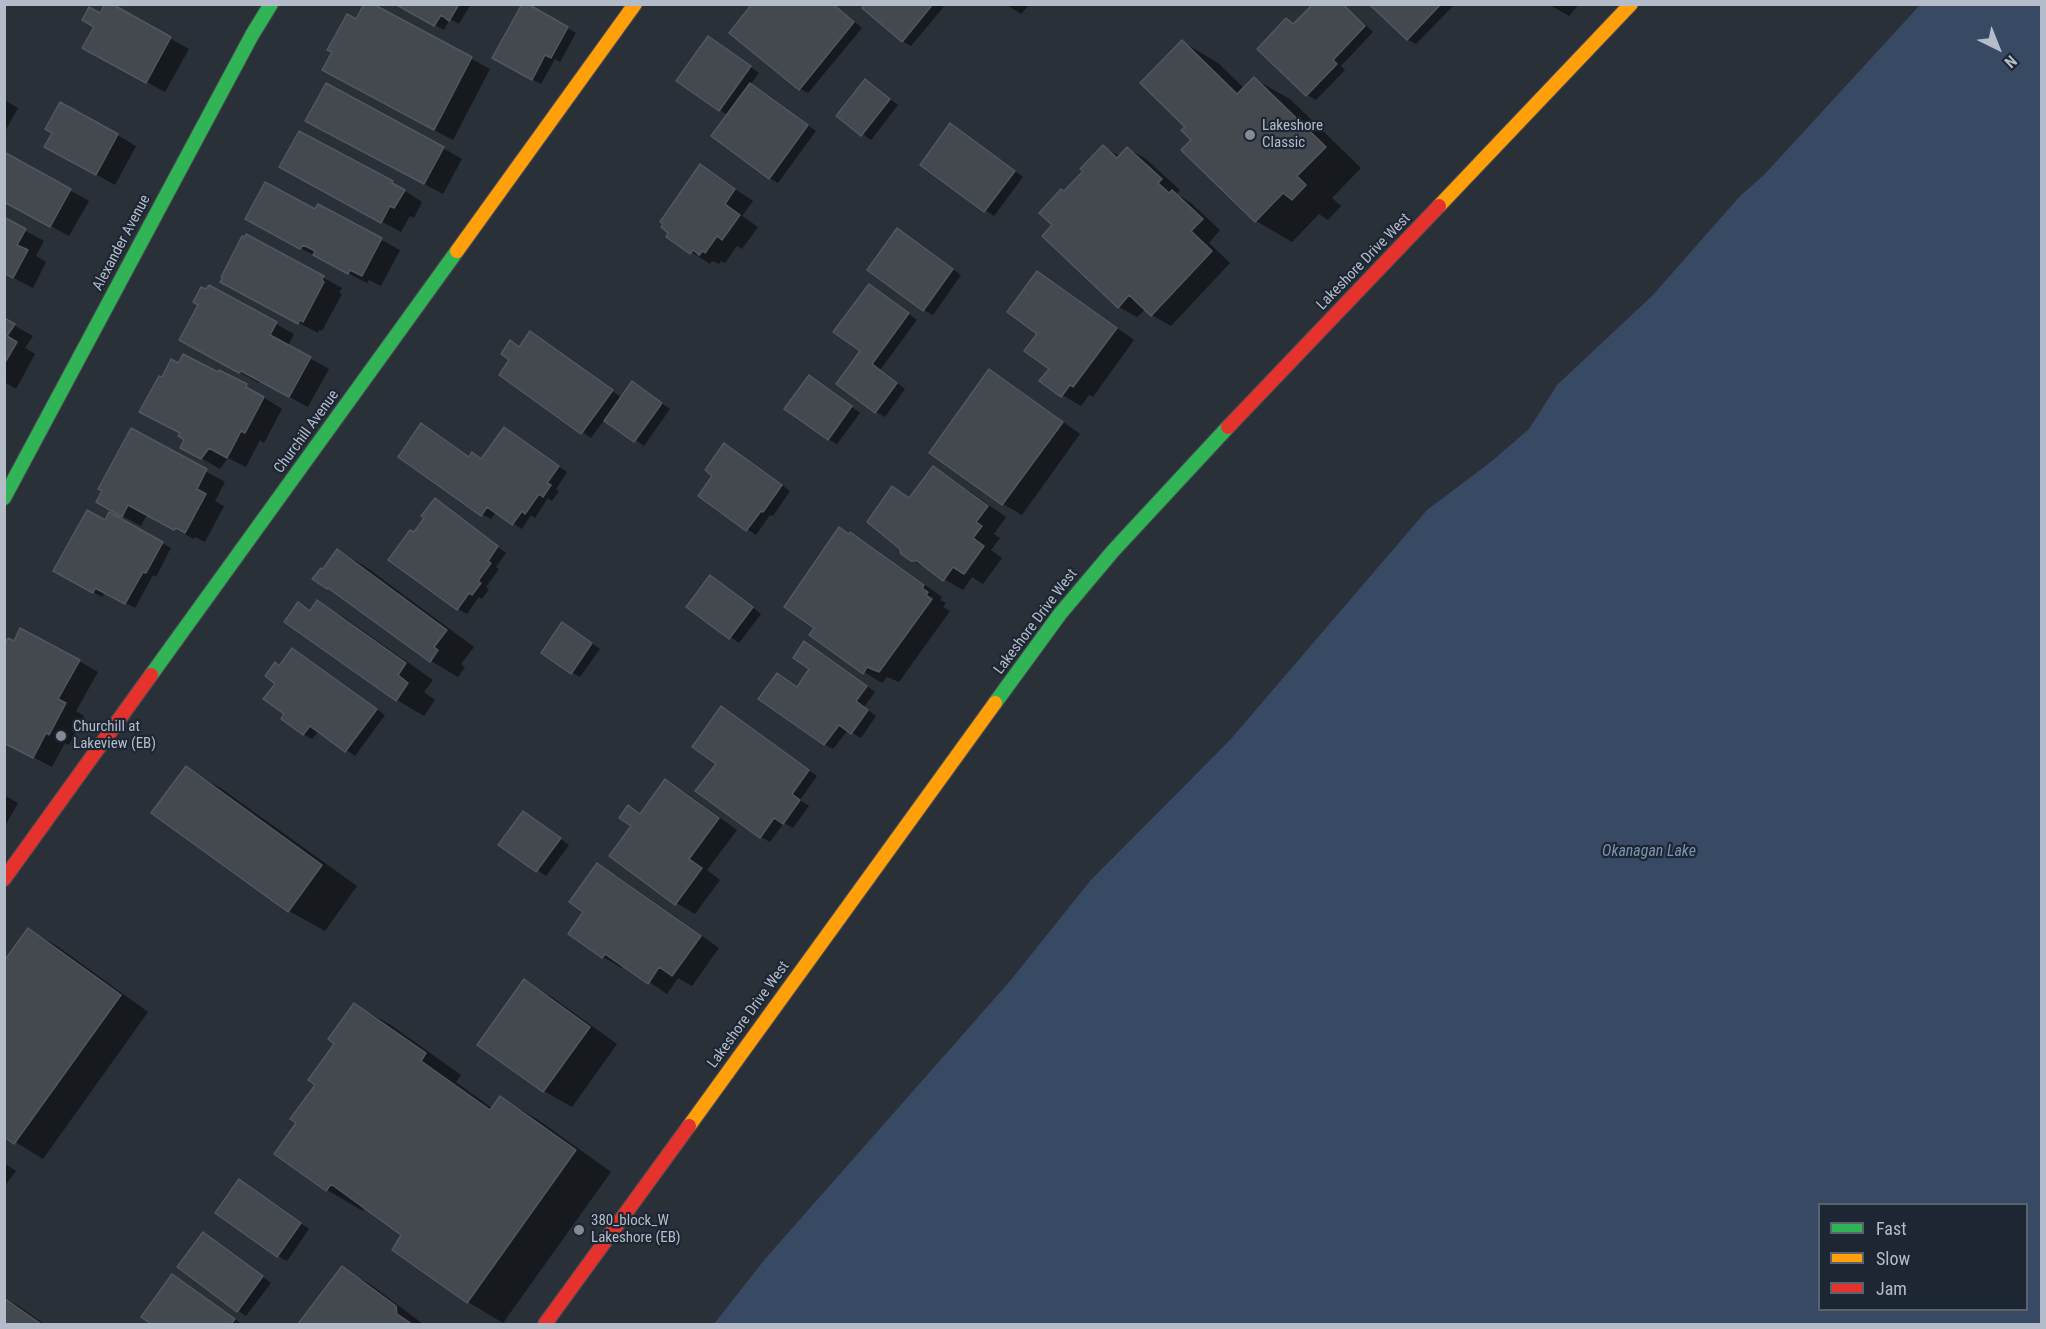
<!DOCTYPE html>
<style>
body{margin:0}
#map{position:relative;width:2046px;height:1329px;overflow:hidden;background:#2a3038;font-family:"Roboto Condensed",sans-serif}
canvas{display:block}
.frame{position:absolute;inset:0;border:6px solid #b4bcc9;pointer-events:none}
.legend{position:absolute;left:1818px;top:1203px;width:210px;height:108px;box-sizing:border-box;background:#1d2633;border:2px solid #59626f;margin:0;padding:8px 10px;list-style:none;font-size:18px;color:#b4bcc9}
.legend li{display:flex;align-items:center;gap:12px;height:30px}
.legend b{width:30px;border:2px solid #59626f}
.north{position:absolute;left:1968px;top:18px;width:60px;height:60px;-webkit-text-stroke:4px #1d2633;paint-order:stroke;rotate:137deg;font-size:16px;font-weight:700;line-height:24px;text-align:center;color:#b4bcc9}
.north::after{content:'';display:block;margin:auto;width:21px;height:27px;background:#b4bcc9;clip-path:polygon(50% 0,100% 100%,50% 72%,0 100%)}
</style>
<div id="map">
<canvas width="2046" height="1329"></canvas>
<div class="frame"></div>
<ul class="legend">
<li><b style="height:8px;background:#30b455"></b>Fast</li>
<li><b style="height:8px;background:#ff9f0a"></b>Slow</li>
<li><b style="height:8px;background:#e5322d"></b>Jam</li>
</ul>
<div class="north">N</div>
</div>
<script>
const ctx = document.querySelector('canvas').getContext('2d');
ctx.lineJoin = 'round';
function paint(path, color) {
  ctx.fillStyle = color;
  ctx.fill(path, 'evenodd');
}
function poly(rows) {
  const path = new Path2D();
  for (const r of rows) {
    path.moveTo(r[0], r[1]);
    for (let i = 2; i < r.length; i += 2) path.lineTo(r[i], r[i + 1]);
  }
  return path;
}
function stroke(path, color, width, dash) {
  ctx.strokeStyle = color;
  ctx.lineWidth = width;
  ctx.lineCap = dash ? 'butt' : 'round';
  ctx.setLineDash(dash || []);
  ctx.stroke(path);
}
function write(font, color, halo, rows, align = 'center') {
  ctx.font = font + ' "Roboto Condensed",sans-serif';
  ctx.lineWidth = 4.5;
  ctx.setLineDash([]);
  ctx.textBaseline = 'middle';
  ctx.strokeStyle = halo;
  ctx.fillStyle = color;
  for (const [text, x, y, turn = 0] of rows) {
    ctx.save();
    ctx.translate(x, y);
    ctx.rotate((+turn || 0) * Math.PI / 180);
    ctx.textAlign = isNaN(turn) ? turn : align;
    if (halo) ctx.strokeText(text, 0, 0);
    ctx.fillText(text, 0, 0);
    ctx.restore();
  }
}
const water = poly([
 [1920,5,2041,5,2041,1324,714,1324,765,1259,1010,981,1090,881,1230,740,1427,510,1492,461,1529,429,1557,385,1653,295,1740,196,1764,175],
 [1820,1204,2026,1204,2026,1310,1820,1310]
]);
const shadow = poly([
 [109,4,189,49,165,92,103,58,101,15],
 [370,4,490,69,453,140,342,81],
 [398,4,471,4,459,24,450,19,444,30],
 [524,4,576,33,560,62,555,59,541,84,494,58],
 [754,4,834,4,862,28,808,93,799,88],
 [867,4,946,4,911,46,902,41],
 [1005,4,1030,4,1021,14],
 [1312,4,1344,4,1373,32,1341,66,1345,70,1316,100,1307,95,1259,49,1287,20,1295,24,1313,6],
 [1372,4,1455,4,1416,44,1407,39],
 [1548,4,1579,4,1569,16],
 [1183,42,1218,63,1245,89,1254,79,1290,99,1361,168,1332,198,1341,206,1328,220,1319,214,1292,242,1256,221,1193,140],
 [717,43,759,73,750,85,816,131,778,183,769,178,728,115,720,110],
 [866,81,898,105,871,140,838,116],
 [4,100,18,108,4,133],
 [959,130,1023,177,994,216,922,165],
 [326,131,443,148,462,159,443,194],
 [300,133,393,183,422,202,414,218,410,216,401,232,300,178],
 [117,135,136,146,115,185,65,157],
 [1103,147,1120,156,1127,148,1146,159,1180,190,1177,194,1191,203,1220,230,1209,243,1230,263,1171,326,1152,315,1146,309,1137,317,1119,307,1054,225,1064,193,1085,172],
 [4,153,89,201,69,236,4,200],
 [701,166,753,201,742,216,758,227,742,249,737,246,725,263,721,261,719,264,712,261,710,264,668,237],
 [704,244,707,245,700,256,697,256],
 [319,206,400,250,381,286,369,280,367,283,266,230,316,211],
 [4,219,44,241,36,256,46,262,33,288,4,273],
 [906,235,961,275,933,315,924,310],
 [247,236,342,288,339,292,342,294,322,331,319,330,318,333,241,292,245,239],
 [1037,273,1056,284,1134,340,1093,397,1089,395,1081,406,1062,395,1039,334],
 [878,291,917,320,880,370,905,389,885,417,876,412,862,351],
 [200,305,276,324,294,334,288,346,329,369,308,407,260,381,259,383,199,350],
 [4,320,33,336,25,348,35,354,16,389,6,383,4,386],
 [539,338,622,398,641,388,670,409,644,446,605,419,591,438,501,375,520,348],
 [990,371,1008,382,1080,434,1022,515,1003,504,931,453],
 [818,382,860,413,837,444,828,439],
 [246,386,282,409,264,443,260,440,246,467,228,458,220,469,201,458],
 [132,430,225,482,215,501,224,506,205,542,195,537,194,539,147,514,141,526,117,513],
 [513,435,567,472,556,489,559,491,552,501,548,498,535,518,531,515,522,529,496,512,491,519,482,514,470,458,482,460],
 [734,450,790,491,773,516,770,515,756,535,747,529,714,476],
 [933,468,952,479,1006,517,994,534,1000,538,991,550,1002,558,983,584,972,577,963,590,912,560,892,488,911,499],
 [435,500,506,553,496,567,499,569,486,587,489,589,482,599,479,597,467,614,458,609,426,517],
 [110,514,171,548,156,577,153,575,135,608,105,592,102,597,55,571,105,522],
 [851,534,869,545,942,597,940,600,946,603,943,607,950,611,899,682,887,677,882,683,864,672],
 [338,551,366,567,474,647,461,664,465,667,458,677,431,661,343,597,328,588,323,571],
 [719,582,761,614,739,643,688,607],
 [318,602,345,618,433,680,424,692,435,700,424,716,397,700,311,612],
 [572,629,600,649,580,677,571,672],
 [813,648,875,692,864,707,876,716,861,738,848,730,833,749,824,744,798,688,811,669],
 [301,655,385,715,355,756,319,731,312,739,303,734,286,714,280,667],
 [79,661,98,672,76,711,84,716,69,745,65,743,52,767,4,742],
 [730,714,817,776,800,800,809,806,793,828,784,823,770,842,761,837,718,763],
 [186,768,222,789,357,886,325,931,289,911],
 [666,781,685,792,737,830,707,870,720,880,695,914,676,903,633,826,628,807,641,814],
 [4,795,18,803,4,828],
 [532,818,569,845,546,876,500,844],
 [597,865,616,875,719,948,692,986,678,978,667,994,624,965,622,968,603,957,570,933,585,911],
 [29,930,57,946,148,1012,43,1159,4,1135],
 [524,981,552,997,617,1044,572,1107,544,1091,479,1045],
 [355,1005,391,1025,461,1075,456,1082,493,1109,501,1098,537,1119,611,1172,503,1323,468,1302,403,1235,365,1207,363,1211,327,1190,276,1153,298,1123],
 [4,1163,16,1171,4,1187],
 [248,1187,309,1229,287,1261,278,1256],
 [212,1239,271,1283,246,1316,237,1310],
 [342,1268,370,1284,423,1324,300,1324],
 [173,1276,182,1281,242,1324,153,1324,143,1317],
 [4,1298,19,1306,44,1324,4,1324]
]);
const building = poly([
 [105,4,112,4,171,37,146,83,82,48,94,27,82,20,89,7,100,13,105,4],
 [364,4,373,4,472,57,434,130,322,70,332,52,327,50,347,14,356,19,364,4],
 [395,4,459,4,449,21,441,15,434,26,395,4],
 [522,4,528,4,568,27,551,58,545,55,532,80,492,58,522,4],
 [752,4,833,4,854,22,799,90,729,33,752,4],
 [865,4,933,4,902,42,862,8,865,4],
 [1309,4,1343,4,1365,26,1333,60,1337,64,1306,96,1257,49,1286,18,1293,24,1311,6,1309,4],
 [1369,4,1441,4,1407,40,1369,4],
 [708,36,751,66,719,111,676,81,708,36],
 [1182,40,1237,94,1254,77,1326,147,1297,176,1306,185,1292,200,1283,193,1255,222,1181,150,1191,140,1181,130,1185,127,1140,83,1182,40],
 [865,79,890,99,861,136,836,116,865,79],
 [326,83,444,147,424,184,305,121,326,83],
 [750,83,808,125,769,179,711,136,750,83],
 [60,102,118,134,96,175,44,147,52,133,45,129,60,102],
 [950,123,1015,171,984,212,920,165,950,123],
 [299,131,393,181,392,183,405,190,394,208,390,206,381,223,279,167,299,131],
 [1103,145,1117,158,1127,147,1162,179,1158,183,1169,193,1172,190,1203,219,1191,231,1212,251,1151,316,1129,295,1118,308,1042,236,1052,225,1039,213,1061,189,1064,191,1083,171,1080,169,1103,145],
 [4,152,71,189,50,227,4,202,4,152],
 [700,164,735,189,725,204,740,215,722,240,717,236,705,253,702,251,699,255,693,250,690,254,666,237,668,233,661,227,663,224,660,222,700,164],
 [265,182,315,209,318,204,382,238,362,276,350,270,348,274,313,255,315,251,303,245,300,249,245,219,265,182],
 [4,217,26,229,17,245,28,250,13,278,4,273,4,217],
 [897,228,953,269,923,311,867,270,897,228],
 [246,234,324,276,322,280,324,282,303,322,300,320,298,324,220,282,223,278,221,277,242,236,245,237,246,234],
 [1037,271,1117,328,1073,387,1070,385,1061,397,1039,381,1049,369,1024,351,1037,334,1007,312,1037,271],
 [869,284,909,313,872,364,897,383,875,413,836,384,860,351,833,332,869,284],
 [209,285,277,322,270,335,311,357,289,397,241,371,239,373,179,340,198,305,193,302,201,287,206,289,209,285],
 [4,318,15,324,7,336,17,342,4,364,4,318],
 [530,331,613,390,581,434,499,375,509,360,501,354,510,340,519,347,530,331],
 [183,354,218,372,219,370,247,384,246,387,264,397,245,433,241,431,227,458,209,448,201,459,180,448,184,440,178,436,180,433,139,412,159,376,162,377,171,359,178,363,183,354],
 [989,369,1063,422,1002,505,929,453,989,369],
 [809,375,852,406,828,440,784,409,809,375],
 [632,381,662,403,634,442,604,421,632,381],
 [421,423,469,457,472,452,481,459,504,427,559,466,547,483,551,485,543,497,539,494,525,514,522,511,512,525,487,507,481,516,398,457,421,423],
 [131,428,207,469,197,489,206,494,185,533,176,528,174,530,128,505,122,517,96,502,102,491,98,489,131,428],
 [724,443,782,485,763,512,761,511,746,531,698,496,712,476,705,470,724,443],
 [933,466,988,506,976,522,982,526,973,538,984,546,964,574,953,567,943,581,917,561,911,561,901,554,900,549,867,522,892,486,909,498,933,466],
 [435,498,498,546,488,561,491,563,478,581,481,583,472,595,469,593,457,610,388,560,410,530,414,532,424,518,421,516,435,498],
 [87,510,105,520,109,512,163,542,146,573,143,572,125,604,95,588,93,593,53,571,87,510],
 [839,527,849,534,850,532,924,585,922,588,928,592,926,595,932,599,879,672,867,667,863,674,809,635,814,628,784,607,839,527],
 [337,549,447,630,434,647,438,650,430,662,328,588,327,589,312,579,321,568,323,569,337,549],
 [710,575,753,607,729,639,686,607,710,575],
 [317,600,406,663,398,675,408,683,396,701,284,622,298,602,310,611,317,600],
 [562,622,592,643,571,674,541,653,562,622],
 [20,628,80,660,58,699,66,703,49,735,46,733,33,758,4,743,4,645,8,638,14,641,20,628],
 [804,641,867,686,856,701,868,710,851,734,839,725,824,745,758,699,777,673,797,687,809,669,793,658,804,641],
 [292,648,377,709,345,752,310,726,303,735,281,719,284,714,263,699,275,684,265,676,275,662,279,666,292,648],
 [721,706,809,770,792,794,800,800,783,824,774,818,760,838,695,791,716,764,692,747,721,706],
 [186,766,322,865,288,912,151,813,186,766],
 [665,779,719,818,689,859,702,868,675,905,609,856,631,826,619,818,628,805,640,814,665,779],
 [523,811,561,838,536,872,498,845,523,811],
 [597,863,701,936,672,976,659,967,648,984,605,954,602,958,568,934,583,912,569,902,597,863],
 [28,928,121,995,14,1144,4,1137,4,961,28,928],
 [524,979,590,1027,543,1092,477,1045,524,979],
 [354,1003,426,1053,421,1061,490,1110,500,1096,576,1150,467,1303,392,1250,401,1235,331,1184,326,1191,274,1154,296,1123,290,1119,315,1085,308,1080,334,1044,328,1039,354,1003],
 [239,1179,301,1223,277,1257,215,1213,239,1179],
 [203,1232,263,1276,237,1312,177,1267,203,1232],
 [342,1266,396,1306,397,1314,412,1324,298,1324,342,1266],
 [172,1274,235,1319,231,1324,151,1324,141,1317,172,1274],
 [4,1298,41,1324,4,1324,4,1298]
]);
const fast = poly([
 [4,498,252,35,271,4],
 [151,675,457,251],
 [995,703,1060,614,1113,551,1228,427]
]);
const slow = poly([
 [1439,206,1631,4],
 [457,251,635,4],
 [689,1126,995,703]
]);
const jam = poly([
 [1228,427,1439,206],
 [4,879,151,675],
 [545,1324,689,1126]
]);
const markers = [
 [1250,135,6,"#848b96"],
 [61,736,6,"#848b96"],
 [579,1230,6,"#848b96"]
];
const poiNames = [
 ["Lakeshore",1262,126],
 ["Classic",1262,143],
 ["Churchill at",73,727],
 ["Lakeview (EB)",73,744],
 ["380_block_W",591,1221],
 ["Lakeshore (EB)",591,1238]
];
const streetNames = [
 ["Alexander Avenue",122,243,-62],
 ["Lakeshore Drive West",1364,262,-46],
 ["Churchill Avenue",307,432,-54],
 ["Lakeshore Drive West",1036,622,-53],
 ["Lakeshore Drive West",749,1015,-54]
];
const waterNames = [
 ["Okanagan Lake",1649,852]
];
paint(water, '#384963');
paint(shadow, '#0007');
paint(building, '#444950');
stroke(building, '#52575f', 1.5);
stroke(fast, '#484c53', 16);
stroke(slow, '#484c53', 16);
stroke(jam, '#484c53', 16);
stroke(fast, '#30b455', 14);
stroke(slow, '#ff9f0a', 14);
stroke(jam, '#e5322d', 14);
for (const [x, y, r, color] of markers) {
  const dot = new Path2D();
  dot.arc(x, y, r, 0, 2 * Math.PI);
  ctx.fillStyle = color;
  ctx.fill(dot);
  stroke(dot, '#1d2633', 2);
}
write('15px', '#b4bcc9', '#1d2633', poiNames, 'left');
write('15px', '#b4bcc9', '#1d2633', streetNames);
write('italic 16px', '#7c92b1', '#1d2633', waterNames);
</script>
